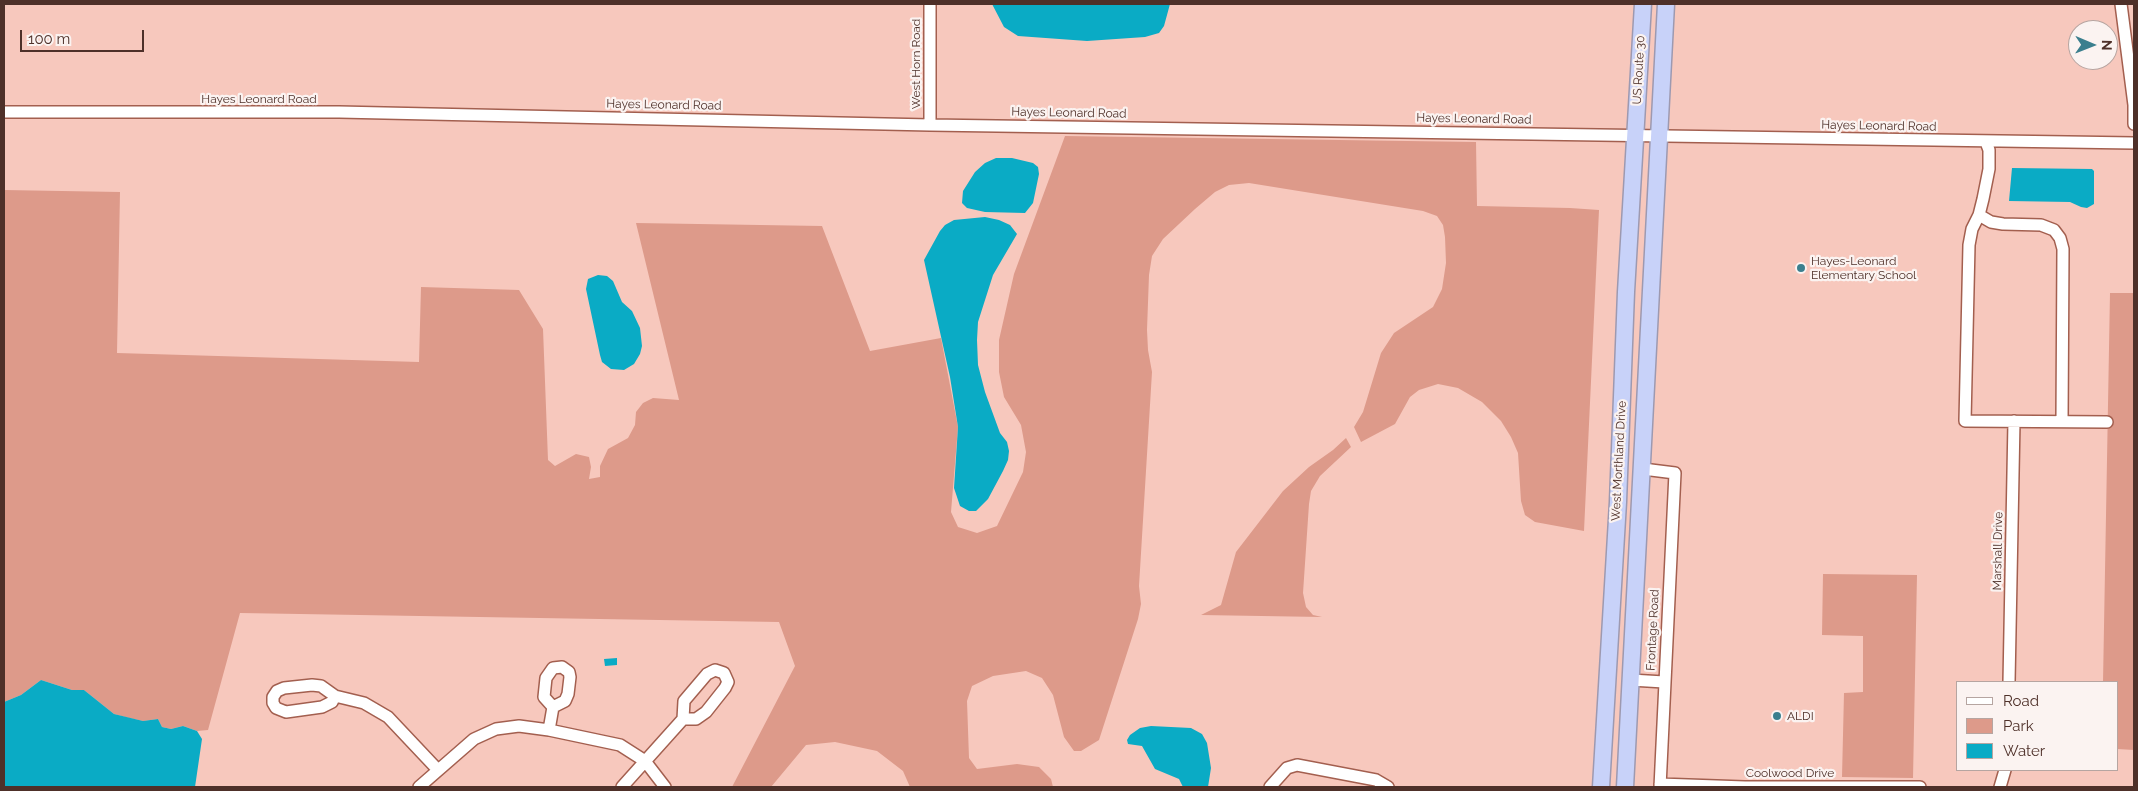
<!DOCTYPE html>
<style>
body{margin:0}
#map{position:relative;width:2138px;height:791px;overflow:hidden;background:#f7c8bd;font-family:Raleway,sans-serif}
canvas{display:block}
.frame{position:absolute;inset:0;border:5px solid #4e3029;pointer-events:none}
.legend{position:absolute;left:1956px;top:681px;width:162px;height:90px;box-sizing:border-box;background:#fbf3f1;border:1px solid #b6a5a1;margin:0;padding:6px 9px;list-style:none;font-size:15px;color:#4e3029}
.legend li{display:flex;align-items:center;gap:10px;height:25px}
.legend b{width:25px;border:1px solid #b6a5a1}
.north{position:absolute;left:2068px;top:20px;width:50px;height:50px;box-sizing:border-box;background:#fbf3f1;border:1px solid #b6a5a1;border-radius:50%;rotate:91deg;font-size:14px;font-weight:700;line-height:20px;text-align:center;color:#4e3029}
.north::after{content:'';display:block;margin:auto;width:18px;height:22px;background:#3b7f8e;clip-path:polygon(50% 0,100% 100%,50% 72%,0 100%)}
.scale{position:absolute;left:20px;top:30px;width:124px;height:22px;box-sizing:border-box;border:2px solid #4e3029;border-top:0;padding-left:6px;font-size:15px;line-height:18px;white-space:nowrap;color:#4e3029;-webkit-text-stroke:4px #fbf3f1;paint-order:stroke}
</style>
<div id="map">
<canvas width="2138" height="791"></canvas>
<div class="frame"></div>
<ul class="legend">
<li><b style="height:6px;background:#fff"></b>Road</li>
<li><b style="height:14px;background:#dd9a8a"></b>Park</li>
<li><b style="height:14px;background:#0aabc5"></b>Water</li>
</ul>
<div class="north">N</div>
<div class="scale">100 m</div>
</div>
<script>
const ctx = document.querySelector('canvas').getContext('2d');
ctx.lineJoin = 'round';
function paint(path, color) {
  ctx.fillStyle = color;
  ctx.fill(path, 'evenodd');
}
function poly(rows) {
  const path = new Path2D();
  for (const r of rows) {
    path.moveTo(r[0], r[1]);
    for (let i = 2; i < r.length; i += 2) path.lineTo(r[i], r[i + 1]);
  }
  return path;
}
function stroke(path, color, width, dash) {
  ctx.strokeStyle = color;
  ctx.lineWidth = width;
  ctx.lineCap = dash ? 'butt' : 'round';
  ctx.setLineDash(dash || []);
  ctx.stroke(path);
}
function write(font, color, halo, rows, align = 'center') {
  ctx.font = font + ' Raleway,sans-serif';
  ctx.lineWidth = 4.5;
  ctx.setLineDash([]);
  ctx.textBaseline = 'middle';
  ctx.strokeStyle = halo;
  ctx.fillStyle = color;
  for (const [text, x, y, turn = 0] of rows) {
    ctx.save();
    ctx.translate(x, y);
    ctx.rotate((+turn || 0) * Math.PI / 180);
    ctx.textAlign = isNaN(turn) ? turn : align;
    if (halo) ctx.strokeText(text, 0, 0);
    ctx.fillText(text, 0, 0);
    ctx.restore();
  }
}
const green = poly([
 [1065,136,1476,142,1477,206,1570,208,1599,210,1584,531,1535,522,1525,515,1521,501,1518,453,1511,437,1501,421,1482,402,1458,388,1438,384,1419,390,1410,397,1395,424,1361,442,1354,427,1363,412,1381,353,1394,333,1433,307,1442,289,1446,263,1445,237,1443,225,1437,216,1423,211,1249,183,1229,185,1215,192,1195,209,1163,239,1152,256,1149,275,1147,330,1148,350,1152,372,1139,586,1141,604,1138,619,1099,740,1081,751,1074,751,1064,737,1053,695,1042,678,1026,671,993,676,972,686,967,701,969,758,977,769,1017,764,1039,767,1051,779,1053,787,910,787,903,771,877,751,835,742,806,745,771,787,732,787,795,666,779,622,240,613,208,730,197,731,183,726,171,729,162,727,158,719,143,721,129,718,114,714,84,690,72,690,41,680,21,695,4,702,4,190,120,192,117,353,419,362,421,287,519,290,543,329,548,460,555,466,576,454,589,457,591,467,589,479,600,477,600,466,608,449,628,438,635,425,636,412,643,403,653,398,679,400,636,223,822,226,870,351,941,338,958,427,951,512,958,527,977,533,997,526,1023,472,1026,452,1021,425,1004,397,999,372,999,340,1014,274],
 [2110,293,2134,293,2134,750,2117,749,2117,682,2103,682],
 [1346,438,1351,447,1320,476,1311,491,1309,504,1303,593,1306,607,1313,615,1322,617,1201,615,1221,605,1236,552,1283,491,1309,467,1333,450],
 [1823,574,1917,575,1913,778,1842,777,1844,693,1863,692,1863,636,1822,635]
]);
const water = poly([
 [992,4,1170,4,1164,26,1159,33,1145,37,1087,41,1018,36,1004,27],
 [996,158,1012,158,1033,163,1038,167,1039,174,1033,203,1025,213,985,212,967,208,962,203,963,191,975,172,985,163],
 [2012,168,2092,169,2094,171,2094,204,2087,208,2081,207,2070,202,2009,201],
 [985,217,999,220,1010,225,1017,234,993,275,978,322,977,340,978,365,985,392,1000,433,1007,442,1009,451,1008,460,1003,471,988,499,976,511,969,511,960,506,954,488,958,427,950,377,924,260,940,231,945,225,954,220],
 [598,275,607,276,613,281,622,302,632,311,640,328,642,346,640,354,634,364,624,370,611,369,602,362,600,355,586,289,588,279],
 [617,658,617,665,605,666,604,659],
 [41,680,72,690,84,690,114,714,143,721,158,719,162,727,171,729,183,726,197,731,202,739,195,787,4,787,4,702,21,695],
 [1151,726,1191,728,1202,734,1207,743,1211,768,1208,787,1183,787,1179,779,1155,769,1142,746,1128,744,1127,740,1130,735,1140,728]
]);
const minor = poly([
 [2121,4,2134,105,2134,124],
 [4,112,339,112,930,125,2134,143],
 [930,125,930,4],
 [1986,142,1989,150,1989,169,1983,199,1979,215,1972,229,1969,245,1965,421,2107,422],
 [1979,215,1991,222,2003,224,2041,225,2054,230,2060,238,2063,249,2062,421],
 [1643,469,1675,473,1660,787],
 [1631,680,1664,682],
 [2009,682,2014,421],
 [335,696,332,702,322,707,286,712,276,708,273,703,273,697,277,691,284,688,312,685,321,686,335,696,364,703,388,717,438,770],
 [549,730,553,707,565,701,568,694,570,677,569,672,562,667,553,668,546,678,544,697,553,707],
 [1660,784,1745,787,1920,787],
 [419,787,474,739,496,729,519,726,549,730,620,745,645,761,665,787],
 [622,787,683,719,696,719,706,712,725,688,728,682,724,673,715,670,707,674,684,701,683,719],
 [1270,787,1287,768,1297,765,1376,780,1388,787],
 [2000,787,2005,770]
]);
const highway = poly([
 [1601,787,1618,502,1626,292,1643,4],
 [1625,787,1666,4]
]);
const markers = [
 [1801,268,5,"#3b7f8e"],
 [1777,716,5,"#3b7f8e"]
];
const streetNames = [
 ["West Horn Road",916,64,-90],
 ["US Route 30",1639,70,-87],
 ["Hayes Leonard Road",259,99],
 ["Hayes Leonard Road",664,105,1],
 ["Hayes Leonard Road",1069,113,1],
 ["Hayes Leonard Road",1474,119,1],
 ["Hayes Leonard Road",1879,126,1],
 ["West Morthland Drive",1619,461,-87],
 ["Marshall Drive",1998,551,-89],
 ["Frontage Road",1653,630,-87],
 ["Coolwood Drive",1790,773]
];
const poiNames = [
 ["Hayes-Leonard",1811,261],
 ["Elementary School",1811,275],
 ["ALDI",1787,716]
];
paint(green, '#dd9a8a');
paint(water, '#0aabc5');
stroke(minor, '#a35f4f', 14);
stroke(highway, '#9d99b0', 19);
stroke(minor, '#fff', 11);
stroke(highway, '#c8d2f9', 16);
for (const [x, y, r, color] of markers) {
  const dot = new Path2D();
  dot.arc(x, y, r, 0, 2 * Math.PI);
  ctx.fillStyle = color;
  ctx.fill(dot);
  stroke(dot, '#fbf3f1', 2);
}
write('12px', '#4e3029', '#fbf3f1', streetNames);
write('12px', '#4e3029', '#fbf3f1', poiNames, 'left');
</script>
